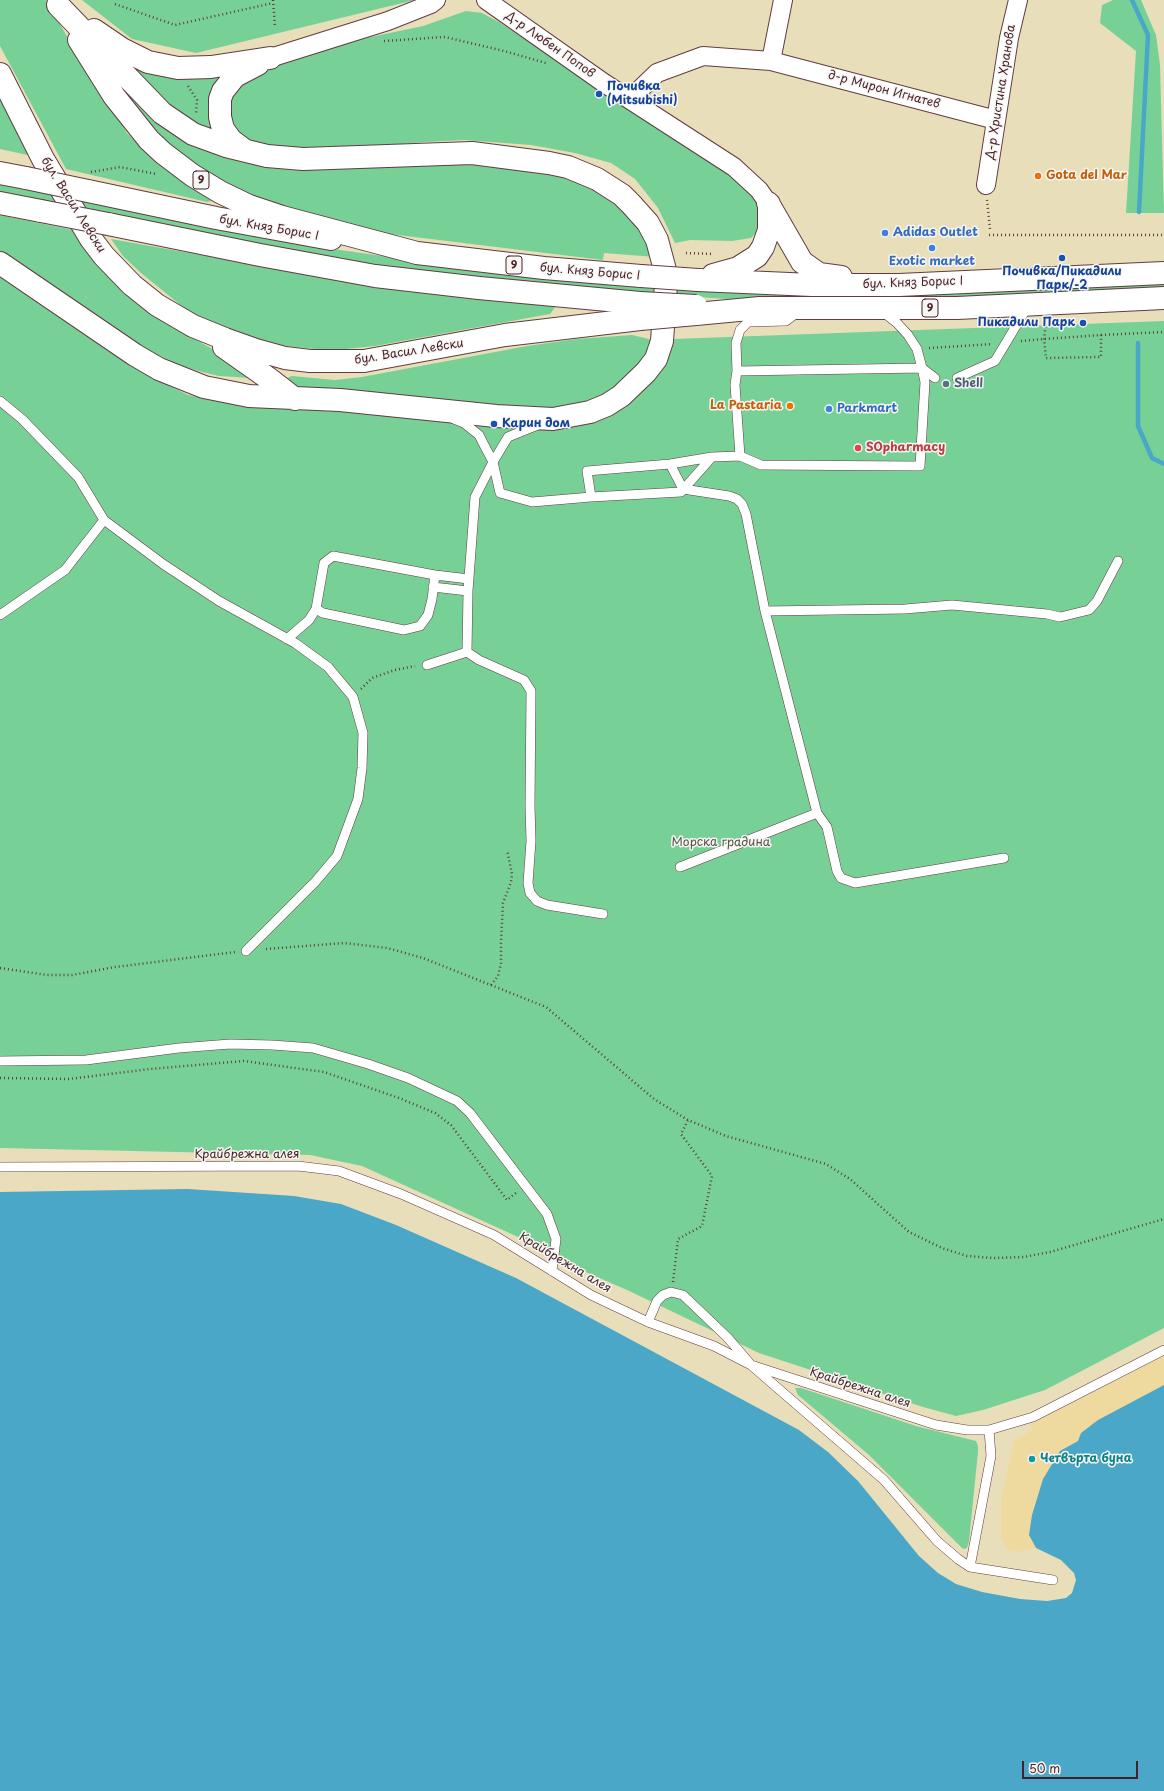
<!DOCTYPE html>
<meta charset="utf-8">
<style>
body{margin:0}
#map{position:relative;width:1164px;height:1791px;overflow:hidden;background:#e9deba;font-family:"Playpen Sans",sans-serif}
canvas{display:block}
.scale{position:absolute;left:1022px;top:1761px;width:116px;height:18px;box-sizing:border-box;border:2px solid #4a1f2b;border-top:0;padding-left:5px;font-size:12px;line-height:14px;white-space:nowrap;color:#4a1f2b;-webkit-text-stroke:3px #f6f6f2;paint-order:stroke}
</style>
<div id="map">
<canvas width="1164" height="1791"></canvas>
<div class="scale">50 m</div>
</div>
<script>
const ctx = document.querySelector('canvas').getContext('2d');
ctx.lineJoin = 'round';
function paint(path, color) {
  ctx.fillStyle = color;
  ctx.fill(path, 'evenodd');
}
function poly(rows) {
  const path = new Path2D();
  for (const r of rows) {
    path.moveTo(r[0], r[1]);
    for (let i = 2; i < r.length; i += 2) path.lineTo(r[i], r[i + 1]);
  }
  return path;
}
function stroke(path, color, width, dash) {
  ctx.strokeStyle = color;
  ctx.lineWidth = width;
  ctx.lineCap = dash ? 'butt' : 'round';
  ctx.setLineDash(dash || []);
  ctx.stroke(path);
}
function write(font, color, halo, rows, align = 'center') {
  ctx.font = font + ' "Playpen Sans",sans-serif';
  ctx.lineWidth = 3;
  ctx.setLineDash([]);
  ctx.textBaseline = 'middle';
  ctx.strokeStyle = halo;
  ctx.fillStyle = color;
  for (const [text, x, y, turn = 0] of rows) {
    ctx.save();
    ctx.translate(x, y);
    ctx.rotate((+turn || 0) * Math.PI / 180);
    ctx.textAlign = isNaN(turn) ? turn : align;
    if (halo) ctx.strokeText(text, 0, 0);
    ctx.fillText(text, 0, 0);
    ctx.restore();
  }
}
const green = poly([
 [0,0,46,0,72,45,127,133,143,149,211,198,211,201,207,202,66,169,0,46],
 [82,0,415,0,196,53,132,39],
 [1113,0,1141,0,1156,35,1160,65,1164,213,1126,213,1136,51,1100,23,1102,5],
 [466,11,482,13,499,22,742,183,756,195,761,225,757,232,751,238,732,241,690,240,675,243,658,208,635,179,611,163,575,153,531,145,464,140,425,142,323,151,274,150,239,136,231,120,231,102,234,92,252,74,337,44,423,26],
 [124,62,217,77,222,134,184,123],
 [117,81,175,135,372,163,534,164,621,198,655,257,604,253,603,260,381,233,350,227,250,196,202,171,164,139,118,85],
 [0,85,32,156,0,149],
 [0,182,326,248,496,272,1164,281,1164,291,907,299,729,299,679,296,429,274,333,259,0,194],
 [0,215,78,231,143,305,168,324,255,373,250,378,219,376,198,371,180,365,156,354,127,337,36,274,0,252],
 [111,239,353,282,556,306,550,314,375,346,346,349,315,349,287,346,259,340,232,331,204,319,183,307,141,273,123,256],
 [0,276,142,372,188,395,246,406,334,407,557,427,670,350,674,339,1164,321,1164,1328,1045,1390,983,1410,956,1416,923,1407,759,1353,627,1290,581,1270,540,1247,362,1166,310,1155,0,1148],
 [632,335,649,339,656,339,650,352,620,388,583,405,533,412,289,388,285,381,289,377,292,376,335,380,362,377,527,346,577,339],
 [795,1388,801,1388,916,1426,976,1441,978,1446,978,1452,969,1541,967,1548,964,1549,962,1548,869,1455,798,1395]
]);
const sand = poly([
 [1164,1355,1164,1385,1098,1420,1081,1433,1078,1441,1060,1451,1043,1479,1029,1535,1036,1548,1017,1552,1007,1549,1001,1538,1001,1501,1014,1441,1032,1430,1029,1423]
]);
const water = poly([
 [188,1189,294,1196,341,1204,396,1225,516,1278,799,1430,828,1452,858,1481,919,1556,938,1573,956,1584,982,1592,1020,1599,1047,1601,1066,1598,1072,1593,1076,1580,1074,1573,1061,1560,1036,1548,1029,1535,1032,1515,1043,1479,1060,1451,1078,1441,1081,1433,1098,1420,1164,1385,1164,1791,0,1791,0,1192]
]);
const stream = poly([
 [1132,0,1148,35,1139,212],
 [1138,343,1138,426,1152,458,1164,464]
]);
const path = poly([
 [273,0,275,27],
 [115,4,175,25,273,3],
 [384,41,445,37,504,51,546,63],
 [188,86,197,100,196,114],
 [91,172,120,167,156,174],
 [987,200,990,229],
 [989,235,1164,235],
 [686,253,714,254],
 [1101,335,1164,332],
 [1021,341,1044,339,1101,335,1101,357,1046,358,1044,339,1046,321],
 [929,348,992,344],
 [361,689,372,678,395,670,415,666],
 [266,949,344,943,387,948,423,958,546,1007,654,1099,688,1120,726,1136,826,1164,850,1179,909,1232,942,1248,967,1256,993,1258,1024,1257,1050,1252,1164,1219],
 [0,968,47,975,72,975,115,967,235,952],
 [491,985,498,976,501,963,501,943,503,903,511,882,512,874,507,850],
 [0,1078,69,1079,150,1069,244,1061,324,1072,399,1098,435,1113,451,1125,507,1200,516,1193],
 [673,1282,678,1239,702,1226,712,1176,681,1134,688,1120]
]);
const lane = poly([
 [737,371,922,368,935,378],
 [957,378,995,361,1028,306],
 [0,401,22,419,78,477,104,520,163,564,219,601,295,643,328,667,353,697,363,733,362,768,358,799,337,856,315,882,246,951],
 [454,419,464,423,479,435,483,443,493,462,500,493,532,502,591,497,681,492,712,457,740,456,761,465,920,466,925,382,922,368,917,349,908,335,897,323,883,312],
 [740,456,735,385,737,371,736,343,740,330,748,322,786,321,798,312],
 [670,464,683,489,729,496,737,499,742,504,746,514,765,611,817,813,827,827,837,871,841,878,855,883,1004,858],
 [591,497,587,471,670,464,712,457],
 [433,587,468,591],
 [316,609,323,613,404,630,420,626,428,615,432,599,435,575],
 [765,611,905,609,952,605,1047,614,1060,617,1089,610,1097,601,1118,561],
 [0,615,65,570,104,520],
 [287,639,309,620,316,609,324,563,333,556,435,575,469,579],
 [467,652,479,660,524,680,531,691,530,806,531,841,528,883,530,893,537,901,547,905,603,914],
 [427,665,467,652,468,591,475,497,493,462,508,437,540,424],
 [680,867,817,813],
 [0,1061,86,1060,179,1048,230,1044,272,1045,313,1048,368,1064,408,1078,457,1101,470,1113,547,1214,556,1239,552,1271],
 [0,1167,298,1166,339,1171,401,1194,494,1235,591,1295,648,1322,714,1346,751,1365,936,1425,967,1430,989,1430,1033,1417,1164,1350],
 [648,1322,657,1301,663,1295,671,1292,683,1295,728,1338,751,1365,884,1480,937,1541,958,1559,970,1567,991,1456,989,1430],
 [970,1567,1053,1580]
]);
const street = poly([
 [486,0,604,83,734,167,759,190,768,203],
 [270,58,388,21,431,4,436,0],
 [771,61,783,0],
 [630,99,657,73,703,56,771,61,996,120],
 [986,185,1009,38,1018,0]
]);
const secondary = poly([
 [0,173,26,178],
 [88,191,216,218,331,239],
 [0,203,41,211],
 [108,224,260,255,375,276,479,288,640,303]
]);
const highway = poly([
 [94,30,122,49,148,62,178,68,211,67,270,58],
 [79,40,114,96,149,140,163,153,192,175,220,192,249,206,282,217,417,253,544,268,641,276],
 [0,74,43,159,91,239,104,256,132,285,157,305,193,326,225,339,256,350,285,358,310,361,364,361,505,335,640,319],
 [243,149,231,140,223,129,220,117,220,99,223,91,235,76,258,64],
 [768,203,802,262,819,274,841,277],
 [0,263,135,355,159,369,204,387,249,396,340,400,496,416,553,419,590,412,607,405,621,396,646,372,656,359,662,341,666,284,665,270,657,240,648,223,631,204,622,195,597,179,568,167,549,163,472,153,303,159,267,156,226,146,193,134,162,113,58,5],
 [713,275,738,268,757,256,763,247,769,230,769,204],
 [698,280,812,285,899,285,1164,273],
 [696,314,760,308,957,308,1164,298],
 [224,347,268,378,295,399]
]);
const secondaryBridge = poly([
 [26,178,88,191],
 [41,211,108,224],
 [640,303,696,306]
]);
const highwayBridge = poly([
 [641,276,698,280],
 [640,319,696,314]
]);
const markers = [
 [599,94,4,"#1a4fb4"],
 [1038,176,4,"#e8710a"],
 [885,233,4,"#3f7fe0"],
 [932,248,4,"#3f7fe0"],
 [1062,258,4,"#1a4fb4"],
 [1083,323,4,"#1a4fb4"],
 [946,384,4,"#5c6f8a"],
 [790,406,4,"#e8710a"],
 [829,409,4,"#3f7fe0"],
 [494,424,4,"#1a4fb4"],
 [858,448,4,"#e0444e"],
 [1032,1459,4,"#0f9aa8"]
];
const shields = [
 [201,180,16],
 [514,265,16],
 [930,308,16]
];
const shieldNames = [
 ["9",201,180],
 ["9",514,265],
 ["9",930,308]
];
const streetNames = [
 ["Д-р Любен Попов",550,45,35],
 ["д-р Мирон Игнатев",884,90,15],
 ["Д-р Христина Хранова",1001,92,-81],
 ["бул. Васил Левски",73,205,58],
 ["бул. Княз Борис I",269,228,10],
 ["бул. Княз Борис I",590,272,5],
 ["бул. Княз Борис I",913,283,-2],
 ["бул. Васил Левски",409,352,-9],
 ["Крайбрежна алея",247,1155],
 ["Крайбрежна алея",565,1263,31],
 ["Крайбрежна алея",860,1388,18]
];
const transitNames = [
 ["Почивка",607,87],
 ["(Mitsubishi)",607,101],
 ["Почивка/Пикадили",1062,272,"center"],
 ["Парк/-2",1062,286,"center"],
 ["Пикадили Парк",1075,323,"right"],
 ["Карин дом",502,424]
];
const foodNames = [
 ["Gota del Mar",1046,176],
 ["La Pastaria",782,406,"right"]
];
const shopNames = [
 ["Adidas Outlet",893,233],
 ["Exotic market",932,262,"center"],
 ["Parkmart",837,409]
];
const serviceNames = [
 ["Shell",954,384]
];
const healthNames = [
 ["SOpharmacy",866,448]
];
const parkNames = [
 ["Морска градина",721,843]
];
const cultureNames = [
 ["Четвърта буна",1040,1459]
];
paint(green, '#77d197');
paint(sand, '#eeda9e');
paint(water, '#4aa7c8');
stroke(stream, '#4aa7c8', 4.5);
stroke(lane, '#623c40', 10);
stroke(street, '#623c40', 20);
stroke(secondary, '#623c40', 24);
stroke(highway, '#623c40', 24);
stroke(path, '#623c40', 2.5, [1, 3]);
stroke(lane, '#fff', 9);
stroke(street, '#fff', 18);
stroke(secondary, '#fff', 22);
stroke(highway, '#fff', 22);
stroke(secondaryBridge, '#623c40', 24, []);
stroke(highwayBridge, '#623c40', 24, []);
stroke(secondaryBridge, '#fff', 22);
stroke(highwayBridge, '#fff', 22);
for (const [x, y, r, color] of markers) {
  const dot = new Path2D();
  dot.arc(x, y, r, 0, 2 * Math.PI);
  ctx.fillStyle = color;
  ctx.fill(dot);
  stroke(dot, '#f6f6f2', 1.5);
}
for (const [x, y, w] of shields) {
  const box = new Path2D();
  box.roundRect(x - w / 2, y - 9, w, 18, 3);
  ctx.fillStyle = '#f6f6f2';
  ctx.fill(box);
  stroke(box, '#4a1f2b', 1);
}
write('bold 11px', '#4a1f2b', null, shieldNames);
write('12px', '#4a1f2b', '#f6f6f2', streetNames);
write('bold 12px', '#164399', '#f6f6f2', transitNames, 'left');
write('bold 12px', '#c56008', '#f6f6f2', foodNames, 'left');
write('bold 12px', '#366cbe', '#f6f6f2', shopNames, 'left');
write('bold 12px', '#4e5e75', '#f6f6f2', serviceNames, 'left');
write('bold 12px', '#be3a42', '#f6f6f2', healthNames, 'left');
write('12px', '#58544b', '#f6f6f2', parkNames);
write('bold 12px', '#0d838f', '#f6f6f2', cultureNames, 'left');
</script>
